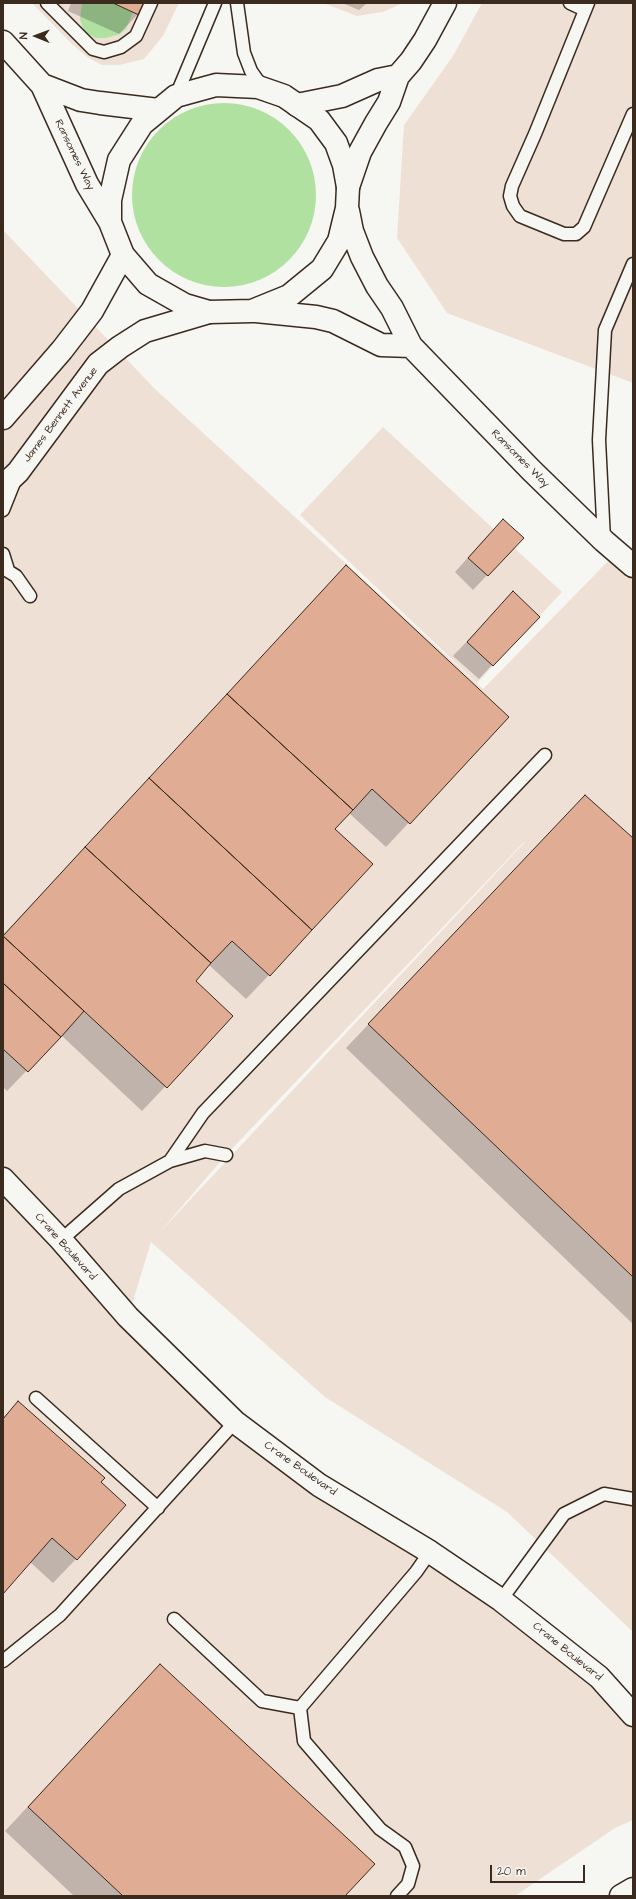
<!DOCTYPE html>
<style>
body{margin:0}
#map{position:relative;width:636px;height:1899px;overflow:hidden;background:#f6f6f2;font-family:"Architects Daughter",sans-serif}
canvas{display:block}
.frame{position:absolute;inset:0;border:4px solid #3b2a1e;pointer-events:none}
.north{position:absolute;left:16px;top:16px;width:40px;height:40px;-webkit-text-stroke:3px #f6f6f2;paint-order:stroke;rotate:271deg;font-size:11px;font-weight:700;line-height:16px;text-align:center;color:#3b2a1e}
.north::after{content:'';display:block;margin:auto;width:14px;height:18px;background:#3b2a1e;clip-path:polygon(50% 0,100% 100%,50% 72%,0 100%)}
.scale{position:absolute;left:490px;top:1865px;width:95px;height:18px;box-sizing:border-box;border:2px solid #3b2a1e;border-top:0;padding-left:5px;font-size:12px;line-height:14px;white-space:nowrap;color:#3b2a1e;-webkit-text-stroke:3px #f6f6f2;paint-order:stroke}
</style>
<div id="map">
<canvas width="636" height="1899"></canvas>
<div class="frame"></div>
<div class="north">N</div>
<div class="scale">20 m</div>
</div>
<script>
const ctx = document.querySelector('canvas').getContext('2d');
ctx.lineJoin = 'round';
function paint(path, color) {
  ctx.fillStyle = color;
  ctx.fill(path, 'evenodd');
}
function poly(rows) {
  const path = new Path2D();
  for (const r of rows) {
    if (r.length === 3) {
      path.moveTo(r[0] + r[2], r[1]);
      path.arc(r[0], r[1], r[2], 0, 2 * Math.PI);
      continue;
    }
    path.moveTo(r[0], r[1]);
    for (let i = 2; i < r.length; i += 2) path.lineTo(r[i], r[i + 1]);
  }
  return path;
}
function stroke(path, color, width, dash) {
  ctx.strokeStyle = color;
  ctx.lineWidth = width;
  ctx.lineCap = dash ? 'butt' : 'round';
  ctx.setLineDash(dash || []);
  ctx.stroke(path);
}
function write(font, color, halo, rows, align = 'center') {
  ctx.font = font + ' "Architects Daughter",sans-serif';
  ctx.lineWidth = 3;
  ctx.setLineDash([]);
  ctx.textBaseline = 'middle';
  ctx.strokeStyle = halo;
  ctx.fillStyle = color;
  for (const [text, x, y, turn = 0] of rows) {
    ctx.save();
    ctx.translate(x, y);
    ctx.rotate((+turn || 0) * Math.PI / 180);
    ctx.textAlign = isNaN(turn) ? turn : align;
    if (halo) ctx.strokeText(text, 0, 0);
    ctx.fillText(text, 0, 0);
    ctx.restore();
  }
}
const built = poly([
 [32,3,179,3,163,36,144,59,119,65,102,65,87,57,71,43],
 [323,3,403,3,383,12,357,16],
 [482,3,633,3,633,383,447,313,397,238,404,125,453,56],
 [3,230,155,389,483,689,616,553,633,566,633,1632,507,1512,325,1397,151,1242,128,1317,235,1422,430,1552,633,1715,633,1820,615,1828,515,1896,3,1896],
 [524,842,524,843,160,1232,226,1155],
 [383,427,562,592,477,683,300,515]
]);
const green = poly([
 [82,3,113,3,133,12,126,29,120,34,106,38,96,38,88,34,83,28,80,19],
 [224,195,92]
]);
const shadow = poly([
 [71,3,144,3,138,14,119,34,68,11],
 [342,3,367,3,359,10],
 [489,534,522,538,473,590,455,572],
 [346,567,508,717,386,847,349,813,334,829,269,975,246,999,209,965,194,981,232,1016,142,1111,61,1035,7,1091,3,1087,3,935],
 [513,593,492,665,479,679,453,656],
 [585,796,633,840,633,1324,346,1048],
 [18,1403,99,1483,76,1559,53,1583,30,1562,3,1593,3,1418],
 [160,1665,344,1896,74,1896,5,1831]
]);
const building = poly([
 [113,3,145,3,139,15,113,3],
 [503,519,524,538,488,576,468,558,503,519],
 [346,565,509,717,410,824,372,789,353,810,227,694,346,565],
 [513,591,540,617,493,666,467,642,513,591],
 [227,694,353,810,335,829,373,864,312,930,149,778,227,694],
 [149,778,312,930,270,976,232,941,211,963,85,847,149,778],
 [585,795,633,838,633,1277,368,1024,585,795],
 [85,847,211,963,196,981,233,1016,167,1088,3,936,85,847],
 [3,936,84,1011,61,1037,3,983,3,936],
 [3,983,61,1037,28,1072,3,1049,3,983],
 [18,1401,105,1478,101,1482,126,1505,77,1560,52,1538,3,1594,3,1419,18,1401],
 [160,1664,375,1864,345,1896,123,1896,28,1807,160,1664]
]);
const lane = poly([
 [47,3,93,49,104,52,121,47,136,36,151,3],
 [237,3,244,53,251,71,263,88],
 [570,3,585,10],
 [588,3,535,134,512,186,510,196,513,206,520,216,564,234,576,234,584,227,633,114],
 [176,96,215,3],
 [3,510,15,480],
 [604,540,599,440,605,330,633,264],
 [3,554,8,570],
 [3,568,16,576,30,596],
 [170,1161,203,1113,545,755],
 [61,1240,119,1189,170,1161,205,1151,226,1155],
 [36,1398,158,1508],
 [501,1600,564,1514,604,1494,633,1499],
 [174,1619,262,1701,300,1708],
 [3,1661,60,1615,235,1422],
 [397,1896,408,1884,413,1866,405,1847,380,1829,304,1741,300,1708,416,1572,430,1552]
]);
const street = poly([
 [297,105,342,96,378,80,398,76],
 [348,187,360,152,376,123,389,102,398,76,411,61,425,40,445,3]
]);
const secondary = poly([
 [3,418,62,350,92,311,123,255],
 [3,486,18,472,98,364,120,347,145,331,209,312],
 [3,1179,61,1240,128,1317,235,1422,319,1485,430,1552,501,1600,599,1677,633,1715],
 [621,1896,633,1889]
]);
const primary = poly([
 [3,42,42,85,87,184,110,222],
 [42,85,81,100,100,103,158,110],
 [216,85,258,87,284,96,319,120,336,143,344,165,348,187,347,208,339,241,322,269,289,296,252,311,209,312,185,305,148,284,123,255,110,222,110,200,119,160,142,124,176,96,216,85],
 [348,211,352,231,362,257,377,286,392,308,411,346,531,470,604,541,633,566],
 [256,311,316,317,333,321,381,345,411,346]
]);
const streetNames = [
 ["Ransomes Way",74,155,64],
 ["James Bennett Avenue",61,415,-53],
 ["Ransomes Way",520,459,45],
 ["Crane Boulevard",65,1247,48],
 ["Crane Boulevard",300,1469,35],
 ["Crane Boulevard",567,1652,39]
];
paint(built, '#efe0d6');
paint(green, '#b1e1a1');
paint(shadow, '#0003');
paint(building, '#e0ac93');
stroke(building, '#3b2a1e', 1);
stroke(lane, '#3b2a1e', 15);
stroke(street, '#3b2a1e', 25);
stroke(secondary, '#3b2a1e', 25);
stroke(primary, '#3b2a1e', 25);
stroke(lane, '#f6f6f2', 12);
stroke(street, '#f6f6f2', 22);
stroke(secondary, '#f6f6f2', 22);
stroke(primary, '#f6f6f2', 22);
write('11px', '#3b2a1e', '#f6f6f2', streetNames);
</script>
